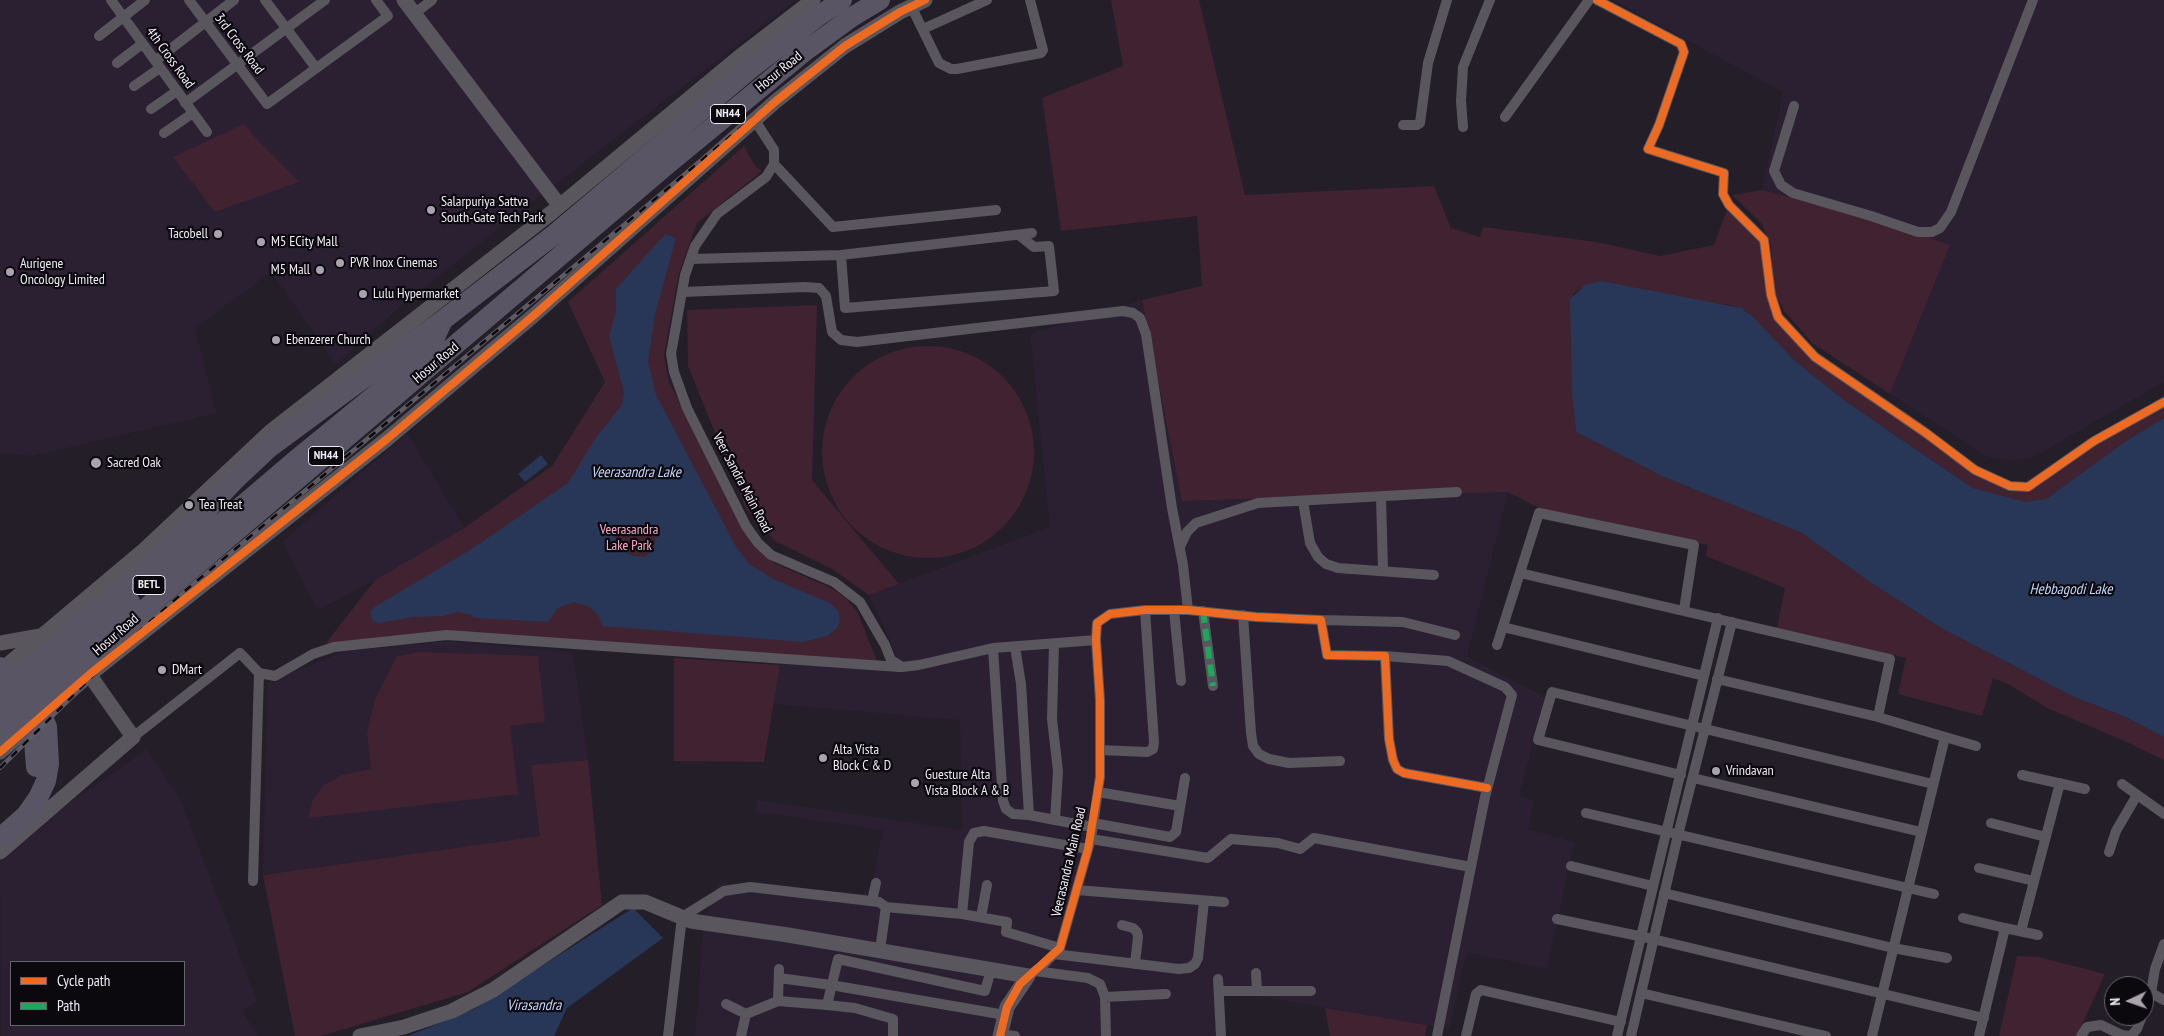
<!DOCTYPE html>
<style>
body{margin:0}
#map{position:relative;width:2164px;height:1036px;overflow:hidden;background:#231e28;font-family:"PT Sans Narrow",sans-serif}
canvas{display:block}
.legend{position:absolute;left:10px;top:961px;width:175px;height:65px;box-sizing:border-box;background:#0b080e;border:1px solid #67636b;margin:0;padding:6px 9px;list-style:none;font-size:15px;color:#f1ebf6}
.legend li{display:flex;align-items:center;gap:10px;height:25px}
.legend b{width:25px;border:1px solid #67636b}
.north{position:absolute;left:2104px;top:976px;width:50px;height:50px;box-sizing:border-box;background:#0b080e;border:1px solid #67636b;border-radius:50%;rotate:267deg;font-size:14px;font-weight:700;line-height:20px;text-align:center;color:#f1ebf6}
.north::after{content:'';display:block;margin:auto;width:18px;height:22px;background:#a9a3ae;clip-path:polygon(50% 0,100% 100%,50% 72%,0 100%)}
</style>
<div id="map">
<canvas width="2164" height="1036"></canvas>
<ul class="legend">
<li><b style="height:6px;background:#ed6a23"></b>Cycle path</li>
<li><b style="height:6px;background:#20a55d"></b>Path</li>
</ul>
<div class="north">N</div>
</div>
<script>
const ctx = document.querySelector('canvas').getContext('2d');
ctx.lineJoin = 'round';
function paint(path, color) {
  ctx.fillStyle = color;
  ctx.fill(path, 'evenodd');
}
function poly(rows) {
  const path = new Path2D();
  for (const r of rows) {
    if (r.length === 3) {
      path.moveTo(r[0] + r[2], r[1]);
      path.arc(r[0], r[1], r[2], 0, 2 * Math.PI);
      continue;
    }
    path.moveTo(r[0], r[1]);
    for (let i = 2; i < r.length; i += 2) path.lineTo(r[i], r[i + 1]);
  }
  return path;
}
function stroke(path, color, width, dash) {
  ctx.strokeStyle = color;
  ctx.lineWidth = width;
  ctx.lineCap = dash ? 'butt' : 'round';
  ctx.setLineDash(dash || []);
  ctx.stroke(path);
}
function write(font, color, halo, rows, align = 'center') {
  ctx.font = font + ' "PT Sans Narrow",sans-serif';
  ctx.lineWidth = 4.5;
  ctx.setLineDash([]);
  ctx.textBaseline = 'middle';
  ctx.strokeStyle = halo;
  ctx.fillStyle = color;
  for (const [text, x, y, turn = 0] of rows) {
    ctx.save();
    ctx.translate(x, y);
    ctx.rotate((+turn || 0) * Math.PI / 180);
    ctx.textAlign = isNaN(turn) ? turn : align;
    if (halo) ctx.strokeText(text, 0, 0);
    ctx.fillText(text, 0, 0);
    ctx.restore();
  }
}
const built = poly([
 [0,0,796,0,536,199,402,305,336,364,271,272,195,328,217,413,32,456,0,453],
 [1613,0,2164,0,2164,382,2030,459,2007,460,1988,457,1890,394,1950,245,1896,225,1762,190,1783,92],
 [1142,300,1182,501,1508,492,1467,657,1545,697,1519,796,1534,801,1528,829,1574,842,1547,969,1467,952,1449,1029,1222,990,1223,1036,695,1036,704,920,719,883,870,894,883,830,755,812,757,800,962,830,960,720,773,704,780,665,902,667,869,595,1050,527,1030,334],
 [407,433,464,528,375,580,318,610,282,542],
 [449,641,573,653,588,760,531,765,540,836,263,875,267,683,345,651],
 [147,749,182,804,257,1001,242,1010,258,1036,1,1036,0,852],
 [11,962,184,962,184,1025,11,1025]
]);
const green = poly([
 [1111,0,1199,0,1245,195,1434,186,1451,228,1480,237,1483,227,1597,242,1660,256,1714,245,1727,209,1758,237,1772,312,1787,333,1980,478,2030,491,2090,447,2164,404,2164,418,2126,441,2046,499,2025,503,1973,488,1902,440,1844,400,1795,361,1746,311,1730,305,1581,288,1573,294,1576,432,1664,477,1802,533,1864,578,1941,628,2074,697,2123,716,2164,737,2164,760,2120,739,2049,709,2008,684,1993,678,1982,716,1898,694,1906,658,1777,628,1785,588,1706,556,1708,545,1543,510,1508,492,1182,501,1142,300,1202,286,1197,216,1061,231,1042,98,1123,66],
 [244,124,253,135,299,182,215,212,173,157],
 [744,146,755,166,762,171,697,223,679,273,664,355,669,382,743,529,754,547,774,563,829,587,846,598,858,613,877,661,447,632,326,643,375,580,464,528,552,466,605,382,568,302],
 [1762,190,1896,225,1950,245,1890,394,1812,343,1785,312,1774,292,1771,244,1761,223,1732,195],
 [817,305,812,480,899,584,869,595,832,569,775,541,746,509,688,366,687,310],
 [928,452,106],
 [421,652,538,656,545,722,510,726,518,794,309,818,312,801,324,785,342,775,371,769,367,733,375,699,397,656],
 [674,658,780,665,764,762,674,761],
 [588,760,602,905,468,992,321,1036,295,1036,263,875,540,836,531,765],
 [2017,956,2039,957,2105,974,2077,1036,1999,1036],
 [1325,1008,1427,1025,1425,1036,1330,1036]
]);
const water = poly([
 [665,234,676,238,655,314,648,362,656,395,735,545,748,563,773,579,830,603,839,612,840,621,837,628,827,636,803,642,603,626,598,615,590,607,574,602,558,608,548,622,477,618,468,614,458,612,444,616,413,617,380,623,373,621,370,613,373,608,470,550,568,483,595,439,622,405,624,392,609,336,616,311,616,289],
 [629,527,648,528,654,532,655,545,652,551,645,557,633,556,621,550,616,545,615,533],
 [1601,281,1741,308,1751,315,1795,361,1844,400,1902,440,1973,488,2025,502,2046,499,2126,441,2164,418,2164,737,2123,716,2074,697,1941,628,1864,578,1802,533,1664,477,1576,432,1572,392,1570,299,1585,285],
 [541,455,548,464,525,482,518,474],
 [633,908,663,938,567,1008,554,1036,408,1036,474,1009]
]);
const street = poly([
 [111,0,207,132],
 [189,0,267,104,388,16,376,0],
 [265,0,316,68],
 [1597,0,1681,44,1684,52,1659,125,1648,149,1724,173,1723,194,1729,205,1764,240,1771,295,1778,317,1815,357,1926,433,1975,470,2010,486,2028,487,2094,441,2164,402],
 [911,6,939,63,951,69,957,69,1041,53,1043,50,1030,0],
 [414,14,432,0],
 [923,29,987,0],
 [99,36,145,0],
 [155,61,234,0],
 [117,63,142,44],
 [134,86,160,68],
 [185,103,325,0],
 [1794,106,1774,171,1781,185,1793,193,1871,216,1918,232,1932,232,1940,228,1951,212,2033,0],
 [151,109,177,91],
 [1505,117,1589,0],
 [754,119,774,150,774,164,766,177,717,214,695,246,685,275,671,354,674,372,687,408,746,526,758,543,771,555,834,582,860,602,885,645,891,660,902,667,919,665,993,648,1096,640],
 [1403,125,1417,125,1420,123,1428,63,1447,0],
 [1463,127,1461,101,1463,67,1490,0],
 [164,133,193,113],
 [774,164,833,227,996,210],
 [841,255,845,308,1054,291,1049,246,1034,247,1019,235],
 [691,259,841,255,1032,233],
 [683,292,805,287,819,288,826,296,832,332,841,340,857,342,1123,311,1133,313,1140,318,1146,334,1172,508,1183,565,1188,610],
 [1381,496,1383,570],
 [1303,501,1310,543,1318,557,1326,564,1338,568,1434,575],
 [1180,547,1187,532,1196,523,1258,503,1457,492],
 [1520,573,1890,659,1878,717,1945,737,1872,1036],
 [1174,610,1181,681],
 [1203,611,1213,686],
 [1243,615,1251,733,1253,746,1259,754,1269,759,1289,763,1340,761],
 [1321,620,1403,622,1455,635],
 [1503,627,1704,676],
 [1054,644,1052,719,1058,771,1055,820],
 [1497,645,1539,513,1694,545,1684,610],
 [1015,647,1021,684,1029,815],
 [993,648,1003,801,1006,809,1013,814,1029,815,1092,827],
 [1385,656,1448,661,1505,687,1512,695,1485,797,1437,1036],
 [259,673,275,676,313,654,334,647,447,635,899,667],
 [1717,679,1878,717],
 [133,737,240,653,259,673,253,881],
 [1945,737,1976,746],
 [1100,750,1147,752,1153,749,1154,742,1145,610],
 [1681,775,1538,740,1552,692,1933,784],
 [2022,775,2085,789],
 [1693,778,1921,832],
 [2122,784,2164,814],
 [1098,792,1180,806],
 [1586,813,1934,894],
 [1093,823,1170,837,1176,832,1185,778],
 [1991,823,2046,837],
 [1091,839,1208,858,1231,839,1278,843,1300,849,1314,838,1471,867],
 [2109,852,2116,831,2137,795],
 [1571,866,1653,886],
 [1979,868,2034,881],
 [1077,890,1224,902],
 [1664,893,1893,948,1947,958],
 [872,901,876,883],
 [886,907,962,914,1007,922,1006,932,1060,948],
 [962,914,969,842,974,833,984,831,1088,849],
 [981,917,987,885],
 [1963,918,2005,928,1979,1036],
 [1557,919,1653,939,1984,1018],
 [1122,925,1133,928,1137,932,1138,937,1135,964],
 [2005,928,2038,935],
 [2021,931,2060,783],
 [1054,954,1179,969,1189,968,1195,964,1198,958,1204,901],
 [1035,971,1088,978,1100,984,1105,997,1106,1036],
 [1256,973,1257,991],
 [1028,976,1040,968,1060,948,1091,839,1100,777,1100,700,1096,640,1097,623,1110,614,1145,610,1188,610,1256,617,1321,620,1327,655,1385,656,1389,739,1393,760,1397,769,1404,773,1487,788],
 [779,978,831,985,1005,1015],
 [1218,979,1221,1036],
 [2144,989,2164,1000],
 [1219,991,1311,991],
 [1641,993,1826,1036],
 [1105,997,1166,994],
 [778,1001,779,969],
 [726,1004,746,1014],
 [827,1005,855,1008,893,1019,893,1036],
 [2144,1011,2151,993,2155,969,2164,944],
 [1000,1034,1015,1036],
 [668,1036,682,917,724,891,750,887,879,902,886,907,880,950],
 [741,1036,746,1014,778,1001,827,1005,838,959,985,991,991,970],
 [1466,1036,1476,994,1481,990,1621,1022],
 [1617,1036,1718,618],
 [1631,1036,1678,835,1732,622],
 [2081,1036,2087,1027,2101,1025,2122,1035,2129,1036],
 [2131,1036,2137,1029,2142,1016]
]);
const secondary = poly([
 [404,0,559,205],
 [0,643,40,636],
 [0,671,144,550,270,432,551,213,738,58,813,0],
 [0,752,90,674,387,439,533,316,776,101,845,46,900,12,925,0],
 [0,852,133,737,84,667],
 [360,1036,404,1027,452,1011,493,990,622,902,645,902,691,921,788,935,1028,976],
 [1000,1036,1007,1007,1028,976]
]);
const highway = poly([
 [163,573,298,458,429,351,442,322],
 [0,667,20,682,40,709,47,727,49,764,46,781,38,798,26,815,0,838],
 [0,693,169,550,236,479,269,448,443,320,555,234,750,69,817,17,842,0],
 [18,705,28,722,34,740,36,767],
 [0,713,130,602],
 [0,735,69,678,106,642,668,164,804,52,852,17,880,0]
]);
const rail = poly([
 [0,768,128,641,186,590,781,94,855,38,892,16,924,0]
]);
const quiet = poly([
 [1203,611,1213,686]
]);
const cycleway = poly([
 [1597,0,1681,44,1684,52,1659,125,1648,149,1724,173,1723,194,1729,205,1764,240,1771,295,1778,317,1815,357,1926,433,1975,470,2010,486,2028,487,2094,441,2164,402],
 [0,752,90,674,387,439,533,316,776,101,845,46,900,12,925,0],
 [1000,1036,1007,1007,1020,984,1060,948,1088,849,1100,777,1100,700,1096,640,1097,623,1110,614,1145,610,1188,610,1256,617,1321,620,1327,655,1385,656,1389,739,1393,760,1397,769,1404,773,1487,788]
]);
const markers = [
 [431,210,5,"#a9a3ae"],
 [218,234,5,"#a9a3ae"],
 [261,242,5,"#a9a3ae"],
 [340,263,5,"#a9a3ae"],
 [320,270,5,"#a9a3ae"],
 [10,272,5,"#a9a3ae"],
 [363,294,5,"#a9a3ae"],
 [276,340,5,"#a9a3ae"],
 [96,463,6,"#a9a3ae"],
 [189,505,5,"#a9a3ae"],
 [162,670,5,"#a9a3ae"],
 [823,758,5,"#a9a3ae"],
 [1716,771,5,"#a9a3ae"],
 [915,783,5,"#a9a3ae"]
];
const shields = [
 [728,114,35],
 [326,456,35],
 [149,585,32]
];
const shieldNames = [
 ["NH44",728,114],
 ["NH44",326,456],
 ["BETL",149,585]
];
const streetNames = [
 ["3rd Cross Road",239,44,53],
 ["4th Cross Road",170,58,54],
 ["Hosur Road",779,72,-39],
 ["Hosur Road",436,363,-40],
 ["Veer Sandra Main Road",742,483,62],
 ["Hosur Road",116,635,-41],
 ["Veerasandra Main Road",1069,862,-77]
];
const poiNames = [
 ["Salarpuriya Sattva",441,202],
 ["South-Gate Tech Park",441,218],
 ["Tacobell",208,234,"right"],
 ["M5 ECity Mall",271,242],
 ["PVR Inox Cinemas",350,263],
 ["Aurigene",20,264],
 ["Oncology Limited",20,280],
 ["M5 Mall",310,270,"right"],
 ["Lulu Hypermarket",373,294],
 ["Ebenzerer Church",286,340],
 ["Sacred Oak",107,463],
 ["Tea Treat",199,505],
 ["DMart",172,670],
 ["Alta Vista",833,750],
 ["Block C & D",833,766],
 ["Vrindavan",1726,771],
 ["Guesture Alta",925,775],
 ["Vista Block A & B",925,791]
];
const parkNames = [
 ["Veerasandra",629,530],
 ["Lake Park",629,546]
];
const waterNames = [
 ["Veerasandra Lake",636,473],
 ["Hebbagodi Lake",2071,590],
 ["Virasandra",534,1006]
];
paint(built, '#2a2032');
paint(green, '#412230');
paint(water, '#283757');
stroke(street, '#5a565e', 10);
stroke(secondary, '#5a565e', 15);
stroke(highway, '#5a5564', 20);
stroke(rail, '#5e5a63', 4.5);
stroke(rail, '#0b080e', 2.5, [8]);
stroke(quiet, '#20a55d', 6, [12, 6]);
stroke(cycleway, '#ed6a23', 8);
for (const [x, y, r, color] of markers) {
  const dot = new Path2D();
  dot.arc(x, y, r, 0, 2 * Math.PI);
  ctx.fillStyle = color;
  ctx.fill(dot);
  stroke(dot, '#0b080e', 2);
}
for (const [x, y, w] of shields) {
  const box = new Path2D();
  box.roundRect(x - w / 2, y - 9.5, w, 19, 4);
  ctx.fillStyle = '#0b080e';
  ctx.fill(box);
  stroke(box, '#f1ebf6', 1);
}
write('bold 12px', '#f1ebf6', null, shieldNames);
write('14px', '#f1ebf6', '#0b080e', streetNames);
write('14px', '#f1ebf6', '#0b080e', poiNames, 'left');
write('14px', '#f8acc7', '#0b080e', parkNames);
write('italic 15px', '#c2d6fb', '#0b080e', waterNames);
</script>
